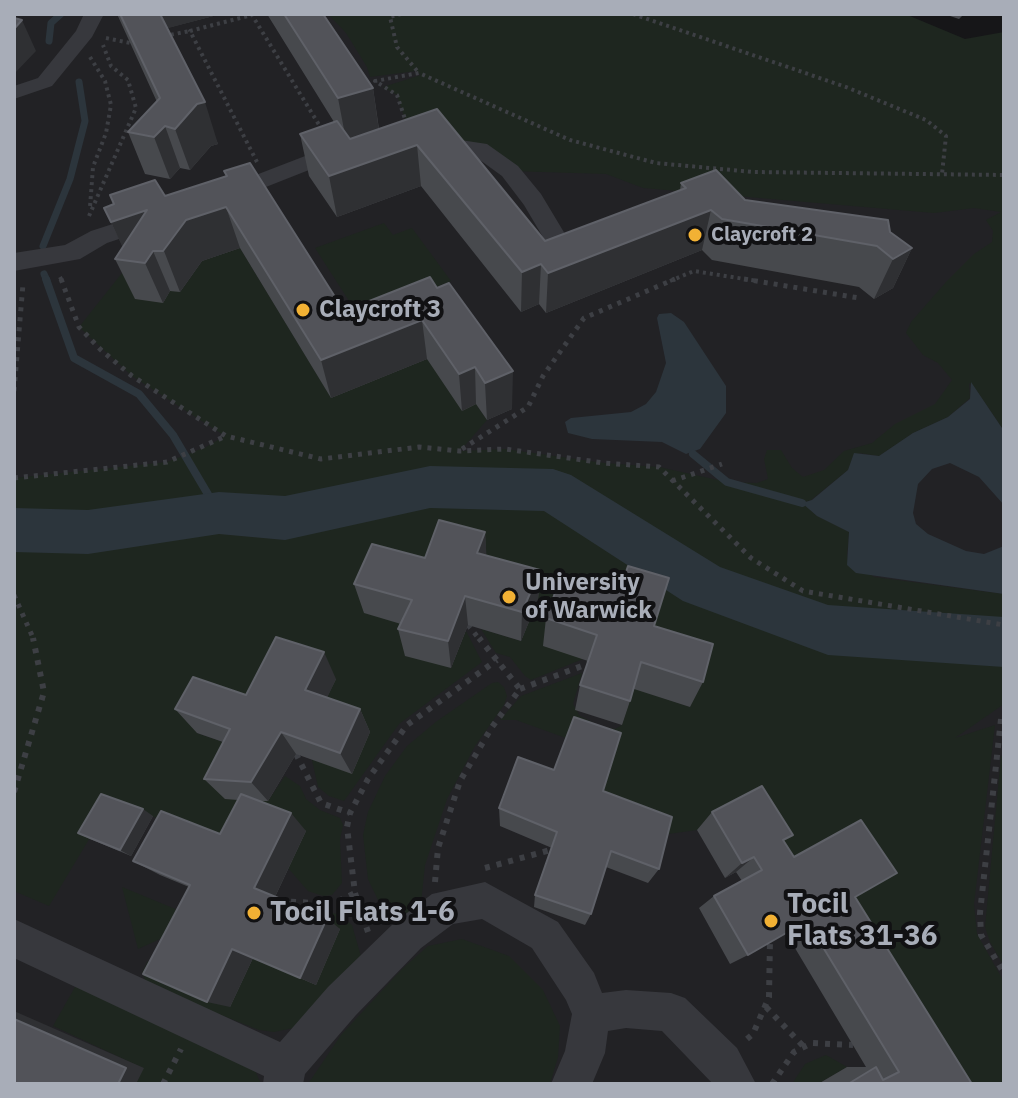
<!DOCTYPE html>
<style>
body{margin:0}
#map{position:relative;width:1018px;height:1098px;overflow:hidden;background:#161618;font-family:"IBM Plex Sans",sans-serif}
canvas{display:block}
.frame{position:absolute;inset:0;border:16px solid #a8adb8;pointer-events:none}
</style>
<div id="map">
<canvas width="1018" height="1098"></canvas>
<div class="frame"></div>
</div>
<script>
const ctx = document.querySelector('canvas').getContext('2d');
ctx.lineJoin = 'round';
function paint(path, color) {
  ctx.fillStyle = color;
  ctx.fill(path, 'evenodd');
}
function poly(rows) {
  const path = new Path2D();
  for (const r of rows) {
    path.moveTo(r[0], r[1]);
    for (let i = 2; i < r.length; i += 2) path.lineTo(r[i], r[i + 1]);
  }
  return path;
}
function stroke(path, color, width, dash) {
  ctx.strokeStyle = color;
  ctx.lineWidth = width;
  ctx.lineCap = dash ? 'butt' : 'round';
  ctx.setLineDash(dash || []);
  ctx.stroke(path);
}
function write(font, color, halo, rows, align = 'center') {
  ctx.font = font + ' "IBM Plex Sans",sans-serif';
  ctx.lineWidth = 8;
  ctx.setLineDash([]);
  ctx.textBaseline = 'middle';
  ctx.strokeStyle = halo;
  ctx.fillStyle = color;
  for (const [text, x, y, turn = 0] of rows) {
    ctx.save();
    ctx.translate(x, y);
    ctx.rotate((+turn || 0) * Math.PI / 180);
    ctx.textAlign = isNaN(turn) ? turn : align;
    if (halo) ctx.strokeText(text, 0, 0);
    ctx.fillText(text, 0, 0);
    ctx.restore();
  }
}
const built = poly([
 [14,14,792,14,1004,110,1004,1084,14,1084]
]);
const green = poly([
 [328,14,905,14,965,39,1004,32,1004,431,977,391,969,383,970,398,948,417,913,433,879,456,860,453,853,457,848,470,811,500,803,503,817,516,849,532,847,556,874,577,1004,594,1004,704,955,738,995,725,974,904,977,934,1004,982,1004,1084,950,1084,783,866,745,805,697,830,661,835,596,810,613,755,516,720,500,720,521,696,582,673,573,704,580,716,600,726,615,729,622,725,633,688,690,707,700,671,583,659,531,680,525,676,510,657,496,653,481,629,521,641,537,600,418,629,451,668,466,631,482,662,399,724,344,801,329,796,318,787,312,760,370,733,197,733,249,751,268,801,285,776,300,786,306,799,320,810,340,818,343,825,340,840,342,883,332,895,323,896,308,891,288,868,306,831,240,850,112,801,49,906,14,891,14,478,167,462,206,447,225,436,132,376,79,327,130,263,170,291,181,291,202,261,240,248,331,397,427,359,476,404,487,420,460,451,505,449,604,463,659,467,727,482,757,483,768,479,764,459,767,450,781,450,792,468,803,477,824,470,844,451,872,443,895,424,935,404,952,380,938,363,923,355,906,333,911,322,946,282,974,254,992,242,993,231,986,220,1001,212,974,208,934,213,643,188,606,174,510,171,479,149,396,142,405,119,397,95,383,87,421,75,416,71,370,77,367,67,346,33],
 [384,223,393,235,412,228,451,281,360,318,315,248],
 [498,682,504,687,507,696,504,705,475,746,447,799,425,865,421,903,398,925,388,921,368,879,363,835,368,812,385,776,407,746,437,721,492,683],
 [1001,756,1004,756,1004,966,990,942,985,927],
 [122,887,202,920,138,949],
 [287,907,305,907,341,915,352,925,362,960,298,1027,274,1032,259,1030,148,986,142,973,147,962,191,941,230,1006,253,958],
 [462,939,509,956,543,990,560,1026,558,1057,550,1084,308,1084,341,1035,402,969,428,946],
 [84,971,244,1046,261,1084,136,1084,143,1068,53,1026],
 [826,1055,847,1067,818,1084,792,1084,805,1064]
]);
const water = poly([
 [671,313,684,322,726,386,726,413,700,449,686,454,662,442,592,439,568,433,565,422,571,418,631,412,646,404,656,392,666,363,657,318,659,314],
 [971,382,1004,431,1004,505,979,477,950,463,932,469,918,484,913,513,916,524,928,534,966,551,984,554,1004,546,1004,594,856,573,847,565,849,532,817,516,802,503,812,500,848,470,854,453,879,456,913,433,948,417,970,399]
]);
const streamFar1 = poly([
 [49,41,51,23,61,14],
 [43,246,70,179,85,121,79,82],
 [44,274,47,281]
]);
const stream = poly([
 [46,279,74,358,139,394,173,435,219,513],
 [693,454,727,482,802,503]
]);
const river = poly([
 [430,466,553,469,571,475,720,567,828,605,1004,617,1004,667,828,655,683,601,544,511,430,508,285,540,219,534,88,554,14,552,14,508,88,510,219,492,285,496,430,466]
]);
const pathFar2 = poly([
 [401,14,390,17,397,47,419,73],
 [633,14,846,87,926,120,946,136,942,174],
 [164,36,190,31],
 [106,38,135,44],
 [90,57,105,81,111,105,106,133,93,167,90,207],
 [403,124,405,119,397,95,375,81,419,73,570,140,656,163,753,172,1004,175],
 [257,162,190,31,252,15,324,133],
 [89,216,136,108,128,80,111,66,103,45],
 [14,221,14,239],
 [60,277,62,281],
 [670,281,694,271,757,281]
]);
const pathFar1 = poly([
 [61,279,79,327,101,350,132,376,226,436,321,459,419,447,459,451,505,449,604,463,659,467,751,558,803,591,1004,625],
 [744,279,859,298],
 [14,391,23,284],
 [462,449,528,407,543,376,584,318,675,279],
 [14,478,167,462,226,436],
 [672,481,722,464],
 [14,595,34,640],
 [468,625,480,640]
]);
const path = poly([
 [520,689,590,663],
 [1001,719,980,913,981,935,1004,973],
 [296,754,321,803,350,813],
 [14,792,44,692,33,638],
 [485,868,554,849],
 [435,882,438,848,460,781,492,727,520,689,479,638],
 [279,901,332,904,355,893],
 [368,932,355,893,347,827,350,813,368,779,407,725,497,660],
 [766,1007,804,1047],
 [747,1039,753,1034,769,997,770,940],
 [163,1084,181,1049],
 [772,1084,794,1052,812,1043,853,1045]
]);
const minor = poly([
 [84,14,104,14,92,37,52,86,14,99,14,86,38,78,76,31,84,14],
 [427,135,487,144,518,166,541,194,574,249,573,274,570,280,561,283,552,280,549,274,550,249,524,205,502,176,473,155,419,147,416,142,419,137,427,135],
 [344,141,352,143,355,148,352,153,233,200,217,200,213,195,217,190,344,141],
 [153,211,161,213,165,219,161,225,107,243,80,259,14,271,14,253,65,245,91,231,153,211],
 [485,882,558,922,594,973,602,993,626,990,671,993,685,998,737,1048,756,1084,713,1084,662,1031,626,1028,608,1031,605,1053,592,1084,551,1084,565,1051,572,1014,566,1000,532,948,482,919,453,924,421,948,356,1015,305,1074,303,1084,263,1084,264,1076,14,958,14,919,280,1042,328,987,395,922,432,894,485,882]
]);
const wall = poly([
 [117,14,221,14,167,28,218,144,211,146,190,170,180,168,170,179,145,174,128,132,157,102],
 [267,14,323,14,373,88,379,129,437,109,545,241,680,190,681,183,745,200,890,232,912,248,893,288,874,299,859,287,712,260,702,250,546,313,539,304,521,312,421,186,337,217,309,176,300,134,334,122],
 [944,14,964,14,959,19],
 [224,171,344,311,430,277,512,409,487,420,476,404,462,411,427,359,331,398,240,248,202,261,180,292,170,291,163,303,135,299,115,259,123,247,104,208,165,196,226,176],
 [485,532,486,556,540,570,538,600,521,641,468,625,451,668,405,656,398,629,401,624,364,613,354,584,425,558],
 [546,618,654,626,703,682,690,707,634,689,622,725,575,710,580,685,588,661,543,646],
 [336,679,327,697,360,709,370,732,352,774,296,754,268,801,260,801,306,831,275,897,340,929,316,985,253,958,230,1007,189,887,160,875,133,861,220,834,238,800,225,799,204,779,223,742,197,733,175,709],
 [603,791,659,869,648,883,606,867,591,914,585,925,534,907,535,895,552,848,500,826,499,808],
 [712,812,784,842,794,857,855,897,972,1084,818,1084,847,1067,866,1067,786,933,748,955,730,964,699,908,714,896,742,881,736,872,725,878,697,830],
 [153,816,131,856,90,839,78,833]
]);
const shadedWall = poly([
 [155,14,221,14,161,30],
 [22,20,36,51,14,74,14,29],
 [373,88,379,131,346,140,338,98],
 [205,102,218,144,211,146,190,170,175,129,197,104],
 [165,126,180,168,170,179,154,137],
 [417,145,421,186,337,217,329,176],
 [226,207,240,248,202,261,180,292,164,251,153,251,170,291,163,303,145,263,129,261,111,222,147,210,186,220],
 [711,210,702,250,546,313,548,273],
 [912,248,893,288,874,299,893,259],
 [541,264,539,304,521,312,522,272],
 [422,320,427,359,331,398,321,360],
 [475,367,476,404,462,411,459,374],
 [513,371,512,409,487,420,485,383],
 [485,532,487,564,477,553],
 [540,570,538,600,521,641,522,612],
 [465,596,468,625,451,668,448,641],
 [324,652,336,679,319,715,305,690],
 [360,709,370,732,352,774,340,753],
 [281,732,296,754,268,801,251,782],
 [143,809,153,816,131,856,120,850],
 [291,813,306,831,273,901,254,888],
 [754,857,736,872,725,878,742,863],
 [327,918,340,929,316,985,300,978],
 [232,949,253,958,230,1007,207,1002],
 [14,1011,144,1068,136,1084,118,1084,14,1019]
]);
const building = poly([
 [120,14,160,14,205,102,197,104,175,129,165,126,154,137,128,132,160,98,120,14],
 [284,14,323,14,373,88,338,98,284,14],
 [14,18,22,20,14,29,14,18],
 [437,109,545,241,686,188,681,183,716,170,745,200,888,220,890,232,912,248,893,259,877,246,722,219,711,210,548,273,541,264,522,272,417,145,329,176,300,134,337,121,350,139,437,109],
 [250,163,344,311,430,277,437,288,449,283,513,371,485,383,475,367,459,374,422,320,321,360,226,207,186,220,163,251,153,251,145,263,115,259,147,210,111,222,104,208,114,204,110,195,155,180,165,196,227,176,224,171,250,163],
 [439,520,485,532,477,553,540,570,522,612,465,596,448,641,398,629,412,600,354,584,372,544,425,558,439,520],
 [628,566,669,578,654,626,713,644,703,682,641,662,630,701,580,685,597,635,546,618,561,576,619,593,628,566],
 [276,637,324,652,305,690,360,709,340,753,281,732,251,782,204,779,230,729,175,709,193,677,246,695,276,637],
 [574,717,621,733,603,791,672,817,659,869,611,851,591,914,535,895,557,832,499,808,518,757,554,770,574,717],
 [762,786,793,835,783,840,794,857,861,820,897,873,855,897,972,1084,848,1084,876,1067,883,1080,899,1072,807,921,748,955,714,896,762,870,754,857,742,863,712,812,762,786],
 [101,794,143,809,120,850,78,833,101,794],
 [241,794,291,813,254,888,327,918,300,978,232,949,207,1002,143,974,190,885,133,861,161,811,220,834,241,794],
 [14,1019,126,1068,118,1084,14,1084,14,1019]
]);
const markers = [
 [695,235,8,"#f2b134"],
 [303,310,8,"#f2b134"],
 [509,597,8,"#f2b134"],
 [254,913,8,"#f2b134"],
 [771,921,8,"#f2b134"]
];
const farPoinames = [
 ["Claycroft 2",711,235]
];
const poiNames = [
 ["Claycroft 3",319,310],
 ["University",525,583],
 ["of Warwick",525,611]
];
const nearPoinames = [
 ["Tocil",787,905],
 ["Flats 31-36",787,937],
 ["Tocil Flats 1-6",270,913]
];
paint(built, '#222225');
paint(green, '#1e261f');
paint(water, '#2c353c');
stroke(streamFar1, '#2c353c', 7);
stroke(stream, '#2c353c', 8);
paint(river, '#2c353c');
stroke(pathFar2, '#3d3f44', 4, [3, 4]);
stroke(pathFar1, '#3d3f44', 5, [4, 6]);
stroke(path, '#3d3f44', 6, [5, 7]);
paint(minor, '#37383d');
paint(wall, '#47494d');
paint(shadedWall, '#2f3033');
paint(building, '#525359');
stroke(building, '#5f6168', 2);
for (const [x, y, r, color] of markers) {
  const dot = new Path2D();
  dot.arc(x, y, r, 0, 2 * Math.PI);
  ctx.fillStyle = color;
  ctx.fill(dot);
  stroke(dot, '#111113', 3);
}
write('bold 20px', '#a8adb8', '#111113', farPoinames, 'left');
write('bold 24px', '#a8adb8', '#111113', poiNames, 'left');
write('bold 28px', '#a8adb8', '#111113', nearPoinames, 'left');
</script>
